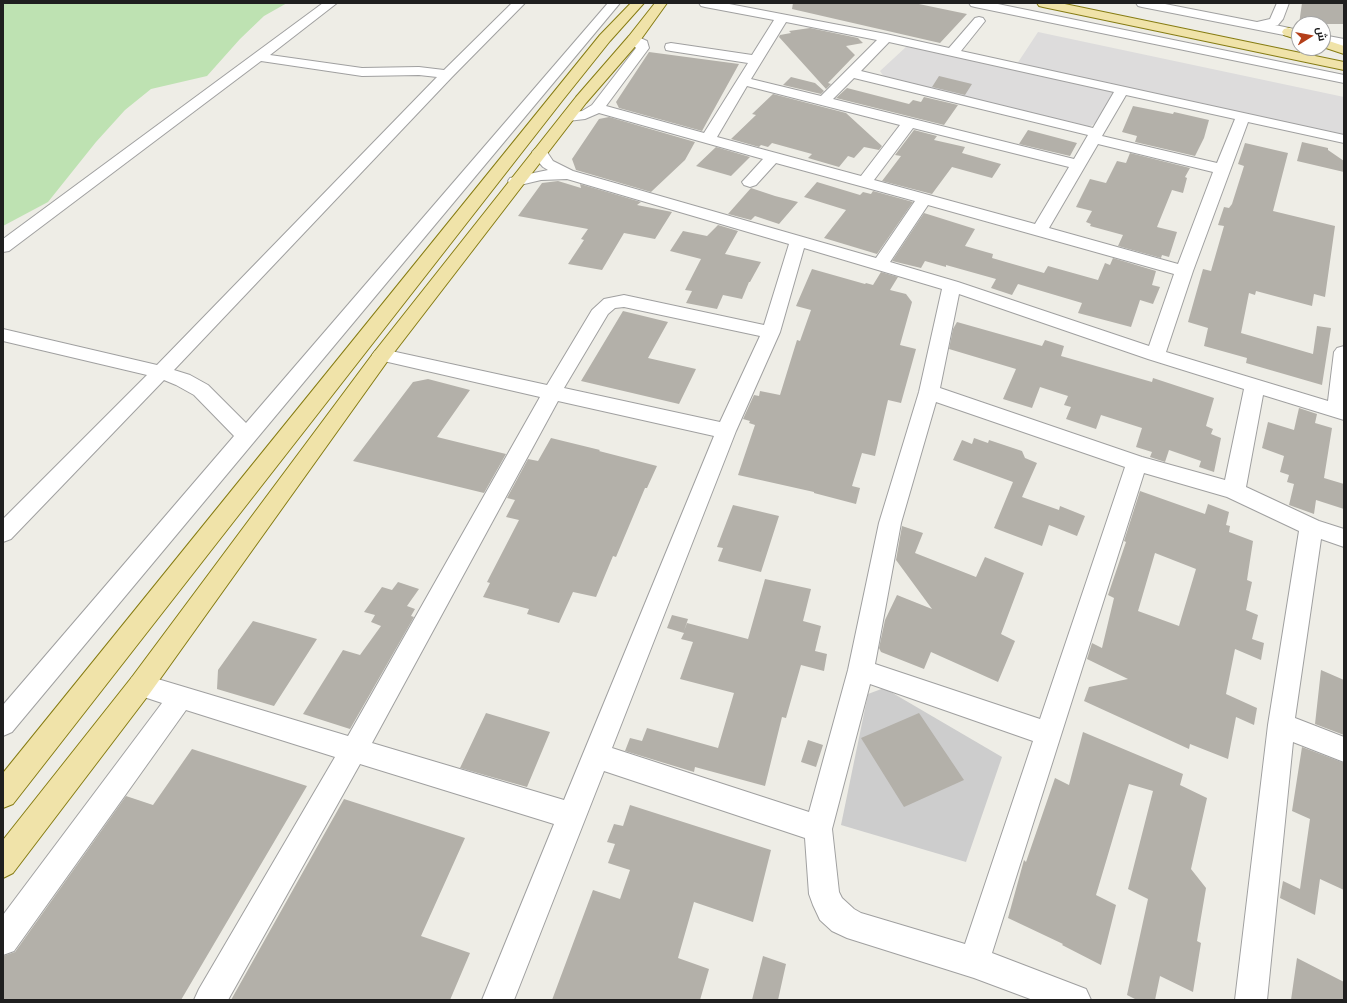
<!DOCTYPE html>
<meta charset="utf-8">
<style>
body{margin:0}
#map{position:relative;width:1347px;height:1003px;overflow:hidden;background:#eeede6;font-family:Quicksand,Cairo,sans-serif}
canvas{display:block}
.frame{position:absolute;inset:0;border:4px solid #1f1f1f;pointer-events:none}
.north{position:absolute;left:1291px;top:16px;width:40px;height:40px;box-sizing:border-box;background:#fff;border:1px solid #a5a5a5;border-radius:50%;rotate:79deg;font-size:11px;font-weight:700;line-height:16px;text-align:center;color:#1f1f1f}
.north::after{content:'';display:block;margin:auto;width:14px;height:18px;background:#b43f19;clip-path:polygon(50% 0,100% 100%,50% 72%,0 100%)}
</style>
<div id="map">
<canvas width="1347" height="1003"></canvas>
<div class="frame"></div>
<div class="north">ش</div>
</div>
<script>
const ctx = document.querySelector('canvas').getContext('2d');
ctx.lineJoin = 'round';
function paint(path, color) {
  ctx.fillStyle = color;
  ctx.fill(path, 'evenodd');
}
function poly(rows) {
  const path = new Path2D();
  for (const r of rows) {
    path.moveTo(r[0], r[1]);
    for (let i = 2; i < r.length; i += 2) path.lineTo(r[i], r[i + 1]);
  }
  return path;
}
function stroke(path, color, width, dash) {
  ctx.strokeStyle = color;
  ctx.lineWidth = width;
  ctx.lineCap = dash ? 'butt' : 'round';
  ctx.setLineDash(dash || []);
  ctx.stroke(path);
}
const residential = poly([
 [1038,32,1344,97,1344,136,1117,86,1096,123,1089,127,884,77,880,71,907,46,1013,70]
]);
const religious = poly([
 [884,688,1002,757,966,862,841,825,868,694]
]);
const grass = poly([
 [3,3,287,3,264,16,240,39,207,76,151,89,125,110,96,142,48,202,3,226]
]);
const building = poly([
 [793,3,914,3,967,14,940,43,792,9],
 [1302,3,1344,3,1344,24,1299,24],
 [810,28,858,38,863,43,846,46,855,55,828,83,831,84,826,89,779,37,780,35,791,33,789,31],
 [649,52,739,64,702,131,619,108,616,102],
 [939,76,972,84,965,95,932,87],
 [791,77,815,83,824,91,821,94,783,85],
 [847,88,909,104,913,100,921,102,924,97,958,105,944,125,836,98],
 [773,94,846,113,882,146,879,150,864,147,854,158,848,156,839,167,808,158,812,154,772,143,768,147,761,145,759,147,731,139,756,115,752,114],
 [1133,106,1173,114,1174,112,1209,120,1204,138,1195,156,1135,142,1137,136,1122,132],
 [609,117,695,142,685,160,651,192,576,170,572,159,599,119],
 [914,130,937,136,934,140,965,147,962,153,1001,164,992,178,952,167,932,194,882,181,901,156,895,155],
 [1028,130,1047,135,1077,143,1070,156,1019,144],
 [1302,142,1328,148,1328,150,1344,161,1344,172,1297,161],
 [1245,143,1288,153,1273,211,1335,226,1325,297,1314,294,1312,306,1256,291,1255,295,1249,293,1241,333,1313,354,1317,326,1331,328,1322,385,1246,363,1247,358,1204,346,1208,328,1188,322,1203,269,1211,271,1224,226,1218,225,1224,207,1229,208,1232,204,1244,166,1238,164],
 [716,147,750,157,731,176,696,166],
 [1130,153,1190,168,1185,177,1187,178,1183,193,1172,190,1157,227,1177,232,1169,257,1162,255,1161,258,1118,246,1123,235,1090,226,1091,224,1086,222,1092,211,1076,207,1090,179,1106,183,1117,161,1126,163],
 [558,181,581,188,580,184,641,202,637,205,672,212,655,239,624,233,602,270,568,264,584,240,581,239,588,229,518,216,542,183],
 [817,182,860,195,863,192,871,194,873,191,913,202,877,254,824,238,846,210,804,197],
 [751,188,775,196,798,202,779,224,755,216,751,220,728,214],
 [924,213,975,229,965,246,993,254,992,258,1044,273,1048,266,1098,280,1105,263,1110,265,1113,258,1156,271,1152,285,1160,287,1153,304,1140,300,1131,327,1078,313,1082,303,1018,284,1012,295,991,288,996,279,946,265,946,267,925,261,921,268,892,261],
 [718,225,738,231,725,254,761,262,750,282,749,282,742,299,723,295,717,309,686,303,692,291,685,290,701,259,670,251,683,231,707,236],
 [812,269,865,284,866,283,873,285,881,272,898,277,890,290,906,294,912,302,900,345,916,349,901,403,888,400,875,456,862,453,852,486,860,488,856,504,814,493,814,492,738,475,755,425,749,423,750,421,743,419,754,395,759,396,760,391,780,395,797,340,800,341,811,310,796,306],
 [623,311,668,322,648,358,696,369,679,404,581,381],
 [957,322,1042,346,1045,340,1064,346,1061,356,1152,382,1153,378,1214,398,1206,426,1213,429,1211,434,1221,438,1214,472,1199,467,1201,461,1169,450,1165,462,1150,457,1152,452,1136,447,1142,428,1101,415,1096,429,1066,419,1071,407,1064,405,1068,396,1040,387,1032,408,1003,399,1016,369,949,349,953,329],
 [428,379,470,390,437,437,506,454,484,493,353,461,413,382],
 [1299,408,1317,414,1315,423,1332,428,1324,478,1344,484,1344,509,1316,500,1314,514,1289,505,1294,484,1287,482,1289,475,1280,472,1284,456,1262,448,1268,422,1294,430],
 [551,438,600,450,599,451,657,466,647,488,645,488,616,557,613,556,596,597,573,592,559,623,527,614,529,609,483,597,490,583,487,582,519,520,506,517,515,500,507,498,528,459,538,461],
 [974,438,988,443,989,440,1022,451,1025,458,1037,463,1022,497,1059,510,1060,506,1085,516,1077,536,1049,525,1042,546,994,528,1013,482,953,460,962,440,972,444],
 [1140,491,1205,514,1208,504,1229,512,1226,525,1230,526,1229,532,1253,541,1247,580,1252,582,1246,610,1258,615,1252,639,1264,643,1261,660,1235,649,1226,694,1257,708,1254,725,1236,717,1228,759,1190,744,1189,749,1084,701,1089,687,1128,679,1087,659,1092,643,1102,648,1114,598,1108,595,1126,542,1124,541],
 [1155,553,1196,569,1179,626,1138,611],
 [733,505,779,516,761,572,718,561,723,548,717,547],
 [902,526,923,533,915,553,976,577,985,557,1024,573,1001,634,1015,641,998,682,931,652,924,669,881,652,879,648,885,620,897,595,932,609,896,560],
 [765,579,811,589,803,621,821,626,815,651,827,654,824,671,801,665,786,718,782,717,765,786,695,767,694,772,625,751,630,738,642,741,647,728,718,748,734,693,680,679,693,642,681,639,684,633,667,628,672,615,688,619,684,631,687,623,748,639],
 [398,582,419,589,407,606,415,609,411,616,414,617,350,729,303,714,343,650,360,655,381,626,371,622,375,615,364,612,382,587,392,590],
 [253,621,317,639,274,706,217,689,218,670],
 [1321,670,1344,680,1344,735,1315,724],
 [486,713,550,732,527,787,460,768],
 [919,713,964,780,904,807,861,738],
 [1083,732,1183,774,1180,785,1207,798,1191,869,1206,888,1197,941,1201,943,1193,992,1160,976,1155,1000,1137,1000,1127,995,1148,899,1128,889,1153,791,1129,784,1096,895,1116,905,1101,965,1062,945,1063,944,1008,918,1024,860,1026,862,1055,778,1069,785],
 [808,740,823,745,816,767,801,762],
 [1302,747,1344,763,1344,890,1320,879,1315,915,1280,898,1283,881,1300,889,1310,819,1292,811],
 [192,749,307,786,181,1000,3,1000,3,956,15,952,126,796,153,805],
 [344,799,465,838,421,936,470,953,450,1000,231,1000],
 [630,805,771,850,753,922,694,902,678,958,709,969,700,1000,552,1000,593,890,620,899,630,870,608,863,615,844,607,842,614,824,623,826],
 [763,956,786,964,778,1000,752,1000],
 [1297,958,1344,982,1344,1000,1291,1000]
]);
const minor = poly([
 [323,3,337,3,270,55,362,68,419,67,444,70,512,3,525,3,452,77,174,370,190,375,208,385,246,423,608,3,620,3,12,732,3,736,3,705,234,436,194,395,176,385,164,380,11,539,3,542,3,519,147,375,3,341,3,329,157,365,437,77,419,75,362,76,261,61,9,251,3,252,3,239,323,3],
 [699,3,724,3,886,34,949,48,975,18,979,17,983,18,985,21,961,51,1344,135,1344,143,1248,122,1193,271,1166,352,1328,401,1334,352,1337,348,1344,346,1344,420,1263,395,1246,487,1319,521,1344,529,1344,547,1321,539,1295,718,1344,737,1344,762,1293,742,1267,1000,1235,1000,1268,725,1299,531,1227,497,1144,473,992,953,1086,989,1091,1000,1033,1000,974,978,847,938,832,931,820,920,813,905,809,894,805,838,604,771,514,1000,482,1000,554,824,360,764,228,1000,194,1000,199,989,335,757,186,710,14,951,3,955,3,915,162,703,132,693,128,685,132,677,141,674,348,736,540,397,375,359,372,355,375,351,382,349,547,385,592,310,604,299,624,295,764,325,789,244,567,179,541,180,516,186,510,184,508,181,510,178,548,170,543,167,535,158,532,152,535,149,540,147,545,149,553,161,573,171,876,258,915,201,776,163,756,185,750,187,744,185,742,182,763,159,599,113,585,119,568,121,563,120,561,117,563,114,582,111,592,105,636,48,628,39,629,36,634,35,647,41,649,48,606,106,704,133,748,63,671,51,666,50,665,47,666,44,671,43,752,55,774,20,705,7,701,6,699,3],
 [786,22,877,40,821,96,751,79,786,22],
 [889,42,1114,92,1093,128,861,71,889,42],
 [854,78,1088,135,1074,159,833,99,854,78],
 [747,86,900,125,861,176,717,137,747,86],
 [1126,95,1235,119,1217,163,1102,136,1126,95],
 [913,128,1069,167,1035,224,874,180,913,128],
 [1098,144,1213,172,1178,264,1049,228,1098,144],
 [928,205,1174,274,1149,346,958,282,890,262,928,205],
 [804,248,942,289,919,392,879,523,848,670,809,812,612,748,736,431,780,332,804,248],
 [959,294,1148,359,1244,389,1225,480,1142,457,940,388,959,294],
 [624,307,760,336,720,422,564,388,608,314,615,308,624,307],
 [558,401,714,436,564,800,372,743,558,401],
 [936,402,1125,467,1040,719,875,664,901,523,936,402],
 [870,684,1033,741,965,944,861,913,854,909,842,898,839,892,832,829,870,684],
 [969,3,993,3,1344,75,1344,83,975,7,971,6,969,3],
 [1136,3,1160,3,1257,22,1270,19,1277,3,1289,3,1283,19,1278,25,1275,25,1299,30,1299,38,1142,7,1138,6,1136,3],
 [1323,35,1344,39,1344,47,1323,43,1323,35]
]);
const major = poly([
 [631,3,644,3,610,41,562,101,13,804,3,808,3,773,600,35,631,3],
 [655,3,667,3,639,42,586,103,389,359,150,693,13,873,3,878,3,840,132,677,375,351,576,97,629,36,655,3],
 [1037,3,1060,3,1344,62,1344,70,1043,7,1039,6,1037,3],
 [1288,28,1299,32,1299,40,1284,35,1282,32,1284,29,1288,28],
 [1323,39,1344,46,1344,54,1323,47,1323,39]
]);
paint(residential, '#dddcdc');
paint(religious, '#cdcdcd');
paint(grass, '#bee2b2');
paint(building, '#b3b0a9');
stroke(minor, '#a0a0a0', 2);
stroke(major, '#867c13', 2);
paint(minor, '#fff');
paint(major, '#f0e3a9');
</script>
